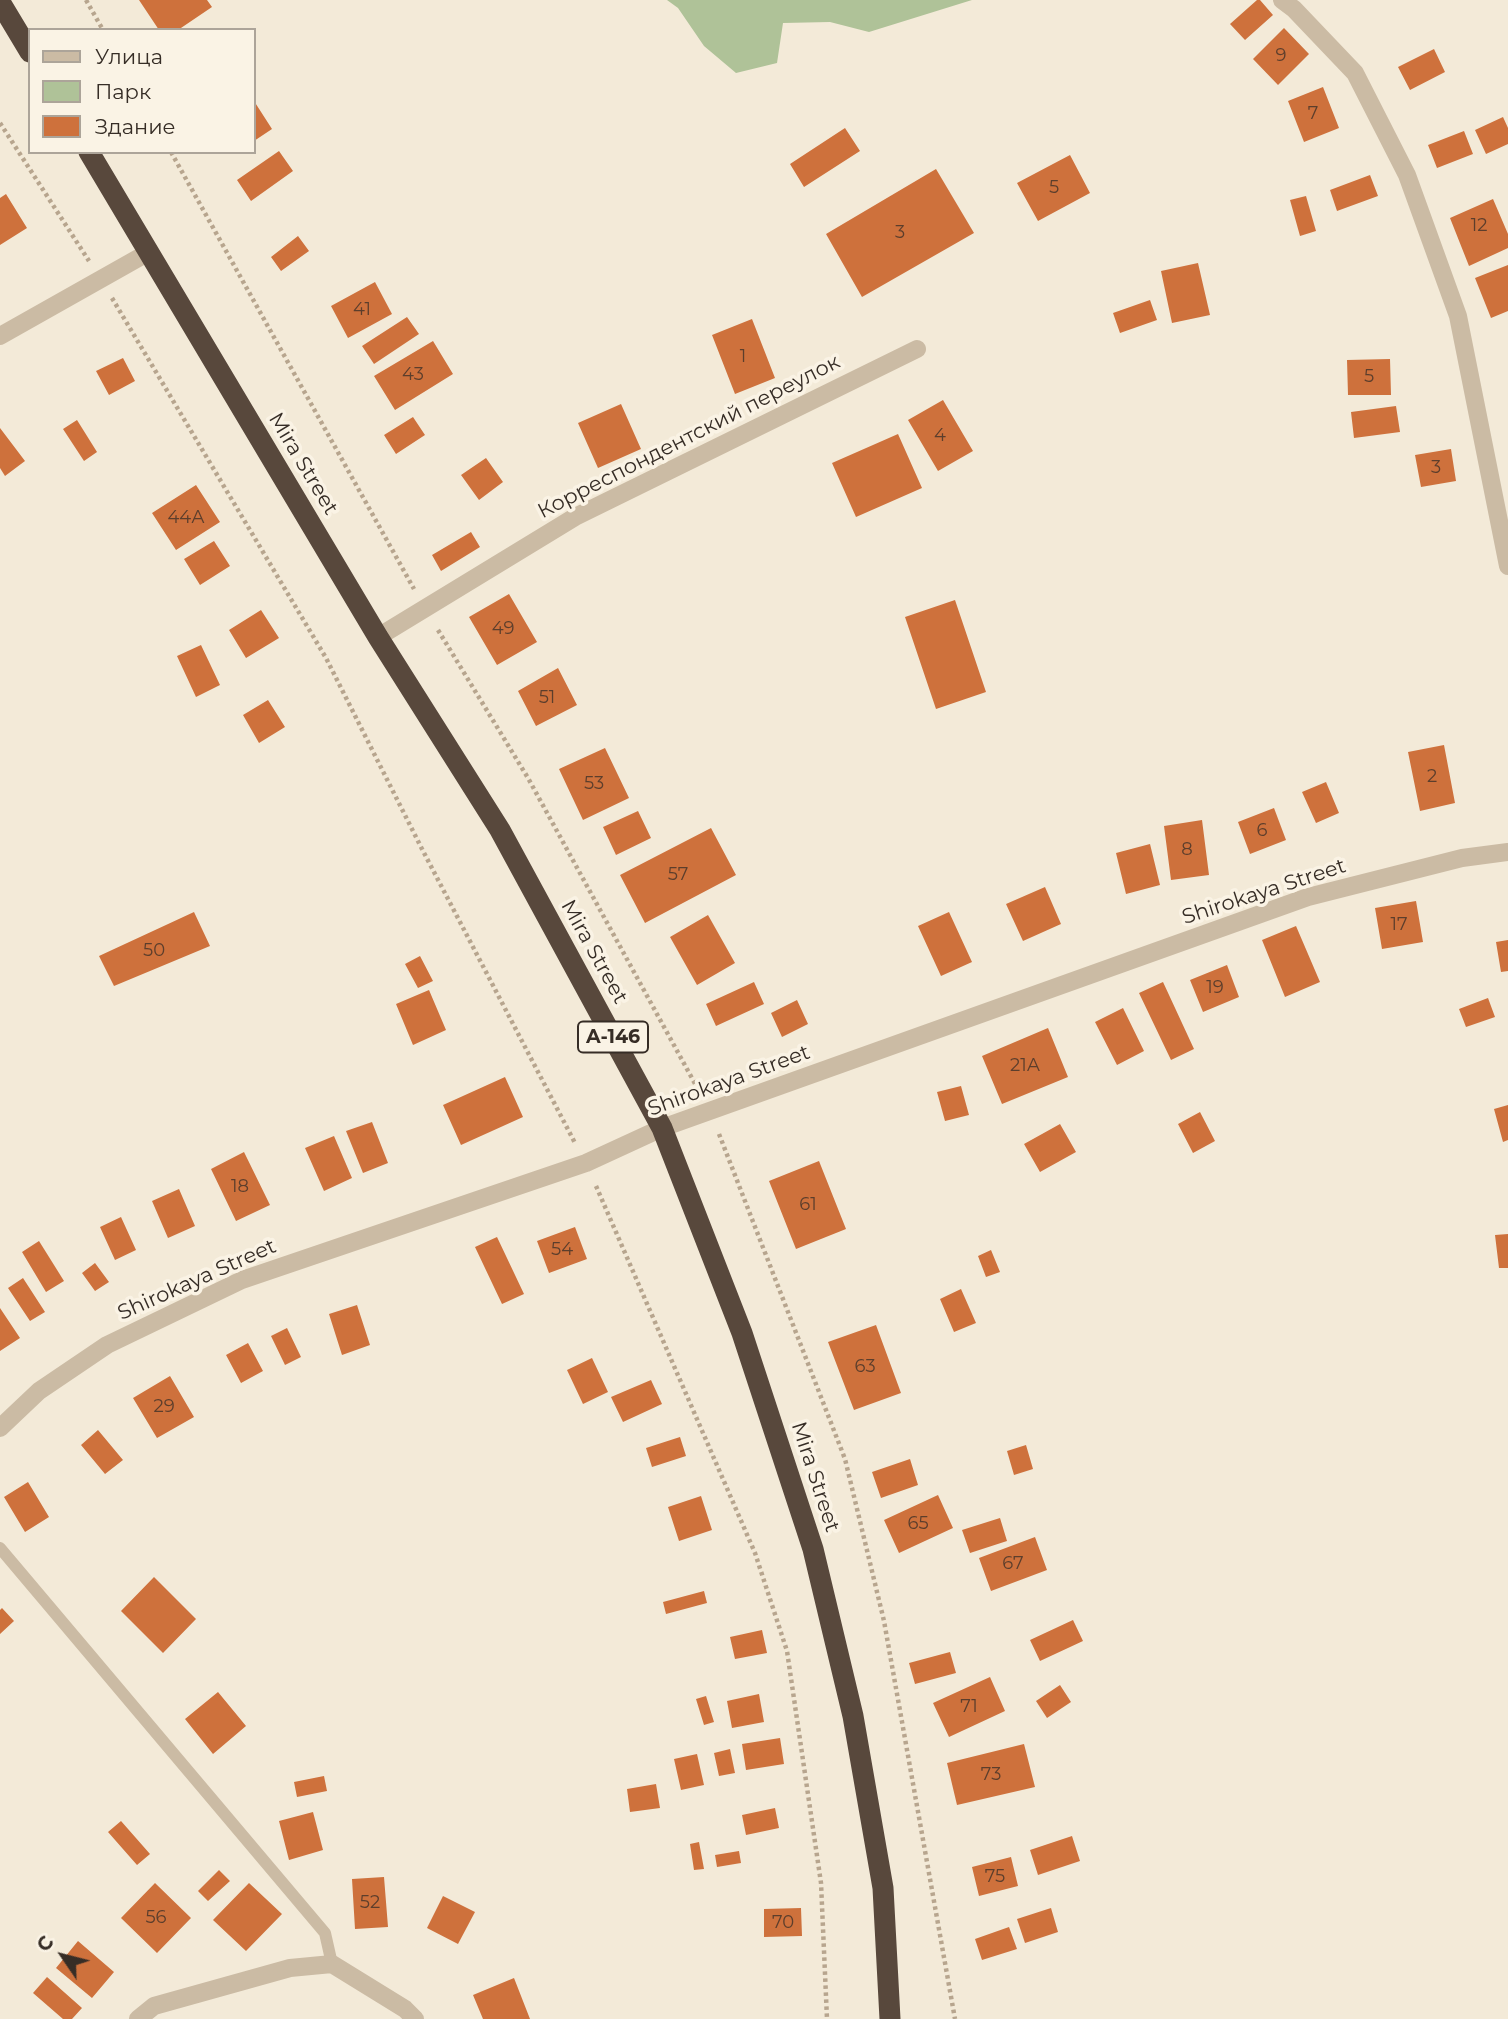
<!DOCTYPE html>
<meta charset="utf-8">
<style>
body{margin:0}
#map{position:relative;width:1508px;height:2019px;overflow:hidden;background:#f3ead8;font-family:Montserrat,sans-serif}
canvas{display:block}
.legend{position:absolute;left:28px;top:28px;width:228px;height:126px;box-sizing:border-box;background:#faf3e5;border:2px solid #aca499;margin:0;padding:9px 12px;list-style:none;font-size:21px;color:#362d26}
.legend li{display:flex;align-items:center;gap:14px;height:35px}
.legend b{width:35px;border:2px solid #aca499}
.north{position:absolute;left:28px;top:1921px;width:70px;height:70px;-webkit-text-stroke:5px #faf3e5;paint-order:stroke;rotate:305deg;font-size:19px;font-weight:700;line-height:28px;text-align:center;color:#362d26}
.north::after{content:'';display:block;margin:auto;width:24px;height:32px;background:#362d26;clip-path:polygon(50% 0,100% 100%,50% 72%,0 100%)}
</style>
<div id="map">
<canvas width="1508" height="2019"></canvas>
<ul class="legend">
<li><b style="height:9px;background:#cbbba4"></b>Улица</li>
<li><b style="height:19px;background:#afc298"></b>Парк</li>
<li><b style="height:19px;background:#ce713c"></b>Здание</li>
</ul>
<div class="north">С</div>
</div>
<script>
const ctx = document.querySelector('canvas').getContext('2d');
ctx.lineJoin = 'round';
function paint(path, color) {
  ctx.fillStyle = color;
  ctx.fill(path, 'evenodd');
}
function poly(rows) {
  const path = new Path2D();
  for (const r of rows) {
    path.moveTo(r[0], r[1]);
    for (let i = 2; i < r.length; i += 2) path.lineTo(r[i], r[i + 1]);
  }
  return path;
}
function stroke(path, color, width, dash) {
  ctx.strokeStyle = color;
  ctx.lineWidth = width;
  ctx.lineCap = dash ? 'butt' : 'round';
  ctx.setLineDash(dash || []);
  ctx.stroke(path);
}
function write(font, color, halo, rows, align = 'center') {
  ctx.font = font + ' Montserrat,sans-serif';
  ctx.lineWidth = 7;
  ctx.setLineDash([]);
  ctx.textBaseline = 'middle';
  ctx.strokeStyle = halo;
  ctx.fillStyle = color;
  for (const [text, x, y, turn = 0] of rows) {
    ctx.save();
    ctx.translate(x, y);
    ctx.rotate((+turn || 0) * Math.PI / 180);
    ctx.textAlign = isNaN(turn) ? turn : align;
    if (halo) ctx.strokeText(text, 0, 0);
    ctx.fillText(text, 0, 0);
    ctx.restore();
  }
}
const green = poly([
 [667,0,972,0,869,32,830,22,783,23,777,63,736,73,704,46,678,8]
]);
const building = poly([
 [139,0,207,0,212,7,178,30,159,30],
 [1257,0,1260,0,1273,15,1245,40,1230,24],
 [1284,28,1309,54,1278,85,1253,59],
 [1434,49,1445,72,1410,90,1398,67],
 [1323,87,1339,128,1304,142,1288,101],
 [254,101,272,129,254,141],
 [1503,117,1508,128,1508,144,1486,154,1475,130],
 [845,128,860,151,804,187,790,164],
 [1464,131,1473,154,1437,168,1428,145],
 [279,151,293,171,251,201,237,180],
 [1070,155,1090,193,1038,221,1017,183],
 [936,169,974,233,862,297,826,234],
 [1370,175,1378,196,1337,211,1330,190],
 [6,194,27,228,0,245,0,198],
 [1306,196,1316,231,1300,236,1290,200],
 [1493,199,1508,234,1508,248,1469,266,1450,218],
 [298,236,309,251,281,271,271,257],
 [1198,263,1210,315,1172,323,1161,271],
 [1508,265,1508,311,1491,318,1475,278],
 [375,282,392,314,348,338,331,306],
 [1150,300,1157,320,1120,333,1113,313],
 [407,317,419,334,374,364,362,346],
 [752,319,775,378,735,394,712,335],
 [433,341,453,374,395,410,374,376],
 [123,358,135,381,109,395,96,371],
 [1390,359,1391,395,1348,395,1347,360],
 [943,400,973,451,938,471,908,420],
 [621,404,641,449,598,468,578,423],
 [1396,406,1400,432,1354,438,1351,412],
 [413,417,425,435,396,454,384,435],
 [77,420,97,452,84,461,63,429],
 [0,428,25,461,5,476,0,468],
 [898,434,922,488,856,517,832,463],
 [1451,449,1456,481,1421,487,1415,455],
 [486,458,503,482,479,500,461,475],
 [196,485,220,522,176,550,152,513],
 [471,532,480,547,441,571,432,555],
 [214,541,230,566,200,585,184,559],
 [509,594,537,642,497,665,469,617],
 [955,600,986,692,936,709,905,617],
 [261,610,279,638,246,658,229,630],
 [201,645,220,685,196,697,177,656],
 [558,668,577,705,536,726,518,691],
 [268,700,285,727,259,743,243,715],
 [1444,745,1455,803,1420,811,1408,752],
 [605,748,629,798,583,820,559,769],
 [1326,782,1339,813,1316,823,1302,792],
 [1274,808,1286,840,1250,854,1238,822],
 [638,811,651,838,616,855,603,827],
 [1202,820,1209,875,1171,880,1164,826],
 [711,828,736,875,645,923,620,875],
 [1150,844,1160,885,1126,894,1116,853],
 [1045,887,1061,924,1023,941,1006,904],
 [1416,901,1423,942,1382,949,1375,908],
 [194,912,210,946,114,986,99,956],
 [949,912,972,962,941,976,918,926],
 [708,915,735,963,697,985,670,937],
 [1296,926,1320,982,1285,997,1262,940],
 [1508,940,1508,971,1501,972,1496,942],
 [420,956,433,981,418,988,405,964],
 [1227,965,1239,997,1203,1012,1190,980],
 [754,982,764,1004,716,1026,706,1004],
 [1163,982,1194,1049,1171,1060,1139,993],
 [429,990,446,1030,413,1045,396,1004],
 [1488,998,1495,1017,1466,1027,1459,1009],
 [797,1000,808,1024,782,1037,771,1013],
 [1123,1008,1144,1051,1117,1065,1095,1022],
 [1048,1028,1068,1077,1002,1104,982,1056],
 [505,1077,523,1117,461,1145,443,1105],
 [961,1086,969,1115,945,1121,937,1092],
 [1508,1105,1508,1140,1503,1142,1494,1109],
 [1200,1112,1215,1141,1193,1153,1178,1124],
 [372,1122,388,1163,363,1173,346,1131],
 [1060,1124,1076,1152,1040,1172,1024,1144],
 [334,1136,352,1178,324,1191,305,1148],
 [244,1152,270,1205,236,1221,211,1169],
 [819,1161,846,1229,796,1249,769,1181],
 [179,1189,195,1226,168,1238,152,1201],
 [121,1217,136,1250,115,1260,100,1227],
 [575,1227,587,1259,549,1273,537,1241],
 [1508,1234,1508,1268,1499,1268,1495,1235],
 [497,1237,524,1294,502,1304,475,1247],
 [39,1241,64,1281,46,1292,22,1252],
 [991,1250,1000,1272,986,1277,978,1256],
 [95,1263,109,1282,95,1291,82,1273],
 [23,1278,45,1312,30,1321,8,1288],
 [961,1289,976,1323,954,1332,940,1299],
 [357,1305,370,1345,342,1355,329,1314],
 [0,1308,20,1338,0,1351],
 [876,1325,901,1393,854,1410,828,1342],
 [287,1328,301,1357,285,1365,271,1336],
 [248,1343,263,1371,241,1383,226,1355],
 [592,1358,608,1392,583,1404,567,1370],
 [170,1376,194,1417,157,1438,133,1398],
 [651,1380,662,1404,623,1422,611,1397],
 [98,1430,123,1460,105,1474,81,1445],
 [680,1437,686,1456,652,1467,646,1448],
 [1026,1445,1033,1469,1014,1475,1007,1451],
 [910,1459,918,1485,881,1498,872,1472],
 [28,1482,49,1517,25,1532,4,1497],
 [938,1495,953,1528,899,1553,884,1520],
 [701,1496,712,1530,679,1541,668,1507],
 [1000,1518,1007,1541,970,1553,962,1530],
 [1035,1537,1047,1570,991,1591,979,1558],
 [154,1577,196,1619,163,1653,121,1611],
 [704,1591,707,1603,666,1614,663,1602],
 [2,1608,14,1621,0,1634,0,1610],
 [1073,1620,1083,1641,1040,1661,1030,1640],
 [762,1630,767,1653,735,1659,730,1637],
 [950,1652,956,1673,915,1684,909,1663],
 [990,1677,1005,1711,949,1737,933,1703],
 [1060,1685,1071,1702,1047,1718,1036,1701],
 [218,1692,246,1726,213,1754,185,1719],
 [759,1694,764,1722,732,1728,727,1701],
 [706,1696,714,1722,704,1725,696,1699],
 [780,1738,784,1764,746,1770,742,1744],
 [1024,1744,1035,1787,957,1805,947,1763],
 [730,1749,735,1773,719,1776,714,1753],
 [697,1754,704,1785,681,1790,674,1759],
 [324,1776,327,1791,297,1797,294,1782],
 [656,1784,660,1808,630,1812,627,1789],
 [775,1808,779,1828,746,1835,742,1815],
 [313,1812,323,1850,289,1860,279,1821],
 [121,1821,150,1854,137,1865,108,1832],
 [1072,1836,1080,1861,1038,1875,1030,1850],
 [699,1842,704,1869,694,1870,690,1844],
 [739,1851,741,1863,717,1867,715,1855],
 [1011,1857,1018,1886,979,1896,972,1867],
 [219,1870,230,1881,208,1901,198,1891],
 [384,1877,388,1927,355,1929,352,1879],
 [155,1883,191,1918,157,1953,121,1918],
 [249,1883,282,1914,246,1951,213,1920],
 [443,1896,475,1912,458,1944,427,1928],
 [801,1908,802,1936,764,1937,764,1909],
 [1051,1908,1058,1932,1025,1943,1017,1919],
 [1009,1927,1017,1949,982,1960,975,1939],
 [78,1941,114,1972,92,1998,56,1968],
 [47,1977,82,2008,72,2019,63,2019,33,1993],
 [514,1978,530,2019,483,2019,473,1995]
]);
const path = poly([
 [86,0,103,30],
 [0,123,89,261],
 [171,152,414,589],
 [112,298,326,658,422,849,575,1143],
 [438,630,528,778,699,1091],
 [719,1134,845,1459,884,1621,955,2019],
 [596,1186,755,1553,787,1651,821,1883,827,2019]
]);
const lane = poly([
 [0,1548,325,1933,332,1964]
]);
const street = poly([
 [1282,0,1294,9,1355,73,1407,175,1458,316,1508,566],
 [0,336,149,252],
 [378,637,575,517,917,349],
 [0,1428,39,1391,107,1345,242,1280,586,1163,662,1128,1308,897,1462,858,1508,852],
 [138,2019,154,2006,290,1968,332,1964,405,2009,415,2019]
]);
const highway = poly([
 [0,2,30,52],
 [89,152,378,637,500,830,662,1128,742,1333,813,1549,853,1716,883,1888,890,2019]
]);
const numberNames = [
 ["9",1281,56],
 ["7",1313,114],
 ["5",1054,188],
 ["12",1479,226],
 ["3",900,233],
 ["41",362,310],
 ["1",743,357],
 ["43",413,375],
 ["5",1369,377],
 ["4",940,436],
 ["3",1436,468],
 ["44А",186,518],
 ["49",503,629],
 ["51",547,698],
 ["2",1432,777],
 ["53",594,784],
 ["6",1262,831],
 ["8",1187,850],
 ["57",678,875],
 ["17",1399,925],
 ["50",154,951],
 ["19",1215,988],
 ["21А",1025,1066],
 ["18",240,1187],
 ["61",808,1205],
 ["54",562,1250],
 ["63",865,1367],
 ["29",164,1407],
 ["65",918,1524],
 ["67",1013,1564],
 ["71",969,1707],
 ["73",991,1775],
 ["75",995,1877],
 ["52",370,1903],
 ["56",156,1918],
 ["70",783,1923]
];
const shields = [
 [613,1037,70]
];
const shieldNames = [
 ["А-146",613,1037]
];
const streetNames = [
 ["Корреспондентский переулок",689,437,-27],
 ["Mira Street",303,464,59],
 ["Shirokaya Street",1264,892,-18],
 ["Mira Street",594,952,61],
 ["Shirokaya Street",729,1081,-20],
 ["Shirokaya Street",197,1280,-24],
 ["Mira Street",815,1477,72]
];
paint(green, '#afc298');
paint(building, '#ce713c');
stroke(path, '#b7a58e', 4.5, [3.5, 3.5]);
stroke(lane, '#cbbba4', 12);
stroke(street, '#cbbba4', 18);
stroke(highway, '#58483c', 21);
write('18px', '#5c3e2c', null, numberNames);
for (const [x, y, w] of shields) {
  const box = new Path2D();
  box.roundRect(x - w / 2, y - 15.5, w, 31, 5);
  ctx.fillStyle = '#faf3e5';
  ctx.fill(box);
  stroke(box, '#362d26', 2);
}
write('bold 19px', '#362d26', null, shieldNames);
write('21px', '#362d26', '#faf3e5', streetNames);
</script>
